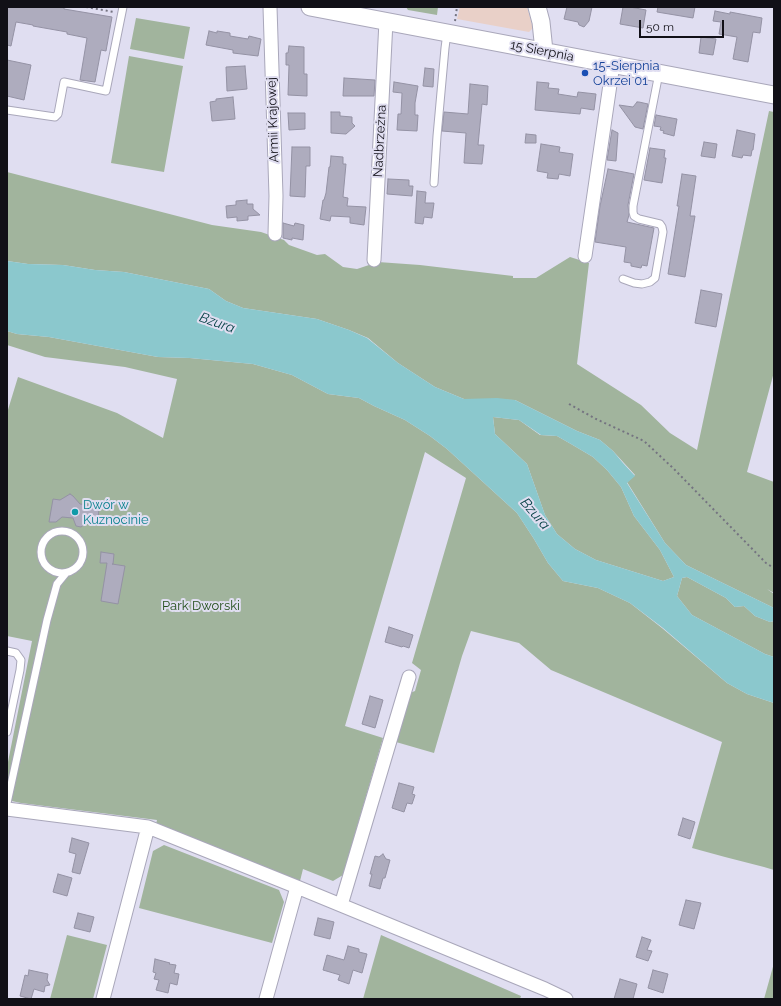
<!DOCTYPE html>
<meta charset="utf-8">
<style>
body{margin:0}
#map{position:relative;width:781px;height:1006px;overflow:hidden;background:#e0def1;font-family:Raleway,sans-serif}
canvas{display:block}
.frame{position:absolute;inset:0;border:8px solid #111017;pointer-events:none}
.scale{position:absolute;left:639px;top:20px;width:85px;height:18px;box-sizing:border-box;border:2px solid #111017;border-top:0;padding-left:5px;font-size:12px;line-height:14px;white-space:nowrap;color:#111017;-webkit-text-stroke:3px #e0def1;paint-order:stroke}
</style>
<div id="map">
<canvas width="781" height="1006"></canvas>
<div class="frame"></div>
<div class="scale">50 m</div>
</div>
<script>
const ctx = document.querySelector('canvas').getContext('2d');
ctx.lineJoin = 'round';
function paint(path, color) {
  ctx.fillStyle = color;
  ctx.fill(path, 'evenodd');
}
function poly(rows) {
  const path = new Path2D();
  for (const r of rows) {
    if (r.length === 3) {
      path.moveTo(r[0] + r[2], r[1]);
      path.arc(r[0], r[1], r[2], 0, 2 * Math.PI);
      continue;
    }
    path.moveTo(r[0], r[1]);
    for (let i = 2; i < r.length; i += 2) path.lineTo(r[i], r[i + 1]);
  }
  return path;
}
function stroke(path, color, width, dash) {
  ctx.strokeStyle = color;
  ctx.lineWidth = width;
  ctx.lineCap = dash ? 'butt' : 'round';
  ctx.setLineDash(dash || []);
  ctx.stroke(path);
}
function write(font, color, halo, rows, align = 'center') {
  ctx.font = font + ' Raleway,sans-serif';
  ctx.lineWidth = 4;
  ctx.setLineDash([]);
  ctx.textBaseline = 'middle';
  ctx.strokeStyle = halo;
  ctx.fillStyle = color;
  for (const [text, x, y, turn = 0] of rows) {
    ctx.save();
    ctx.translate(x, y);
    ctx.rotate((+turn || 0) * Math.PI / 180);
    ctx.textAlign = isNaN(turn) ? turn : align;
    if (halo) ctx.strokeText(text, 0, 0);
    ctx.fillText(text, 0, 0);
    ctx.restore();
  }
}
const commercial = poly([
 [460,7,527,7,533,28,529,32,457,19]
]);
const green = poly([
 [406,7,438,7,437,15,408,10],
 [136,18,190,27,184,59,130,49],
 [129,56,183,66,164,172,111,163],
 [769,111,774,112,774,372,747,472,774,482,774,593,767,589,774,594,774,608,686,565,665,543,627,482,635,475,613,451,600,440,577,431,515,400,464,399,435,387,398,363,368,338,349,330,317,319,243,308,226,301,209,289,124,272,95,270,63,265,28,264,7,261,7,172,212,225,261,232,284,240,289,245,317,255,325,254,343,267,357,269,378,262,420,265,513,276,513,278,536,278,570,257,589,263,577,364,641,405,670,433,697,450],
 [7,331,17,334,49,337,158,357,190,358,253,364,292,375,328,394,359,398,374,406,405,420,430,436,447,449,517,513,534,539,548,563,563,581,598,588,630,603,662,628,727,683,747,694,774,703,774,870,764,867,725,857,692,848,722,742,551,670,519,643,471,631,462,656,434,753,396,742,410,693,415,691,421,670,412,663,466,478,425,452,345,726,383,738,343,875,333,881,303,869,300,881,156,824,157,820,21,803,7,800,7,767,32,641,7,636,7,413,18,377,117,413,163,438,177,379,125,367,45,357,7,345],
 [493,417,519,420,540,435,557,436,571,444,593,457,607,470,621,487,634,516,660,550,674,577,663,581,596,560,575,549,557,534,545,515,527,464,495,434],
 [687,577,726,598,735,607,744,606,755,616,770,622,774,621,774,657,765,654,692,615,677,596,682,578],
 [164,845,279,890,284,902,272,943,139,908,153,851],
 [67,935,107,945,93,999,50,999],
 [381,935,521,996,520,999,363,999],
 [774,963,774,999,764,999]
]);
const water = poly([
 [7,261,28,264,63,265,95,270,124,272,209,289,226,301,243,308,317,319,349,330,367,338,398,363,435,387,464,399,497,398,515,400,577,431,600,440,613,451,623,463,635,476,627,483,665,543,686,565,774,608,774,621,770,622,755,616,744,606,735,607,726,598,687,577,682,578,677,596,692,615,765,654,774,657,774,703,747,694,727,683,663,628,630,603,598,588,563,581,548,563,534,539,517,513,447,449,430,436,405,420,374,406,359,398,328,394,292,375,253,364,190,358,158,357,49,337,17,334,7,331],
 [493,417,519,420,541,435,557,436,571,444,593,457,607,470,621,487,634,516,660,550,674,577,663,581,596,560,575,549,557,534,545,515,527,464,495,434]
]);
const building = poly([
 [7,7,64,7,64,9,112,17,106,51,101,50,95,82,80,80,87,38,67,34,67,32,33,26,33,25,16,22,11,46,7,45,7,7],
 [567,7,592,7,589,21,584,27,579,25,578,22,564,19,567,7],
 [623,7,630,7,646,10,643,28,620,24,623,7],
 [658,7,695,7,693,18,657,12,658,7],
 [715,11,730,14,730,12,762,18,760,33,753,32,748,62,733,59,737,37,719,34,721,22,713,21,715,11],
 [209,31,217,33,217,31,230,33,230,36,248,39,249,36,261,39,258,56,233,53,233,50,206,45,209,31],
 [701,37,716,39,713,55,699,53,701,37],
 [289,46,304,47,304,74,307,74,307,96,288,95,289,65,286,65,286,53,288,53,289,46],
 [7,60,31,65,24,100,7,96,7,60],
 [245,66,247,89,227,91,226,67,245,66],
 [425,68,434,69,433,87,423,86,425,68],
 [344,78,375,80,374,96,343,96,344,78],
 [394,82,418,86,415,103,415,115,418,115,417,131,397,130,398,114,401,114,402,93,393,92,394,82],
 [537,82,549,83,548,88,559,89,558,94,577,97,578,92,596,94,594,110,581,108,580,114,535,110,537,82],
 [470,84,488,86,487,105,482,104,478,145,484,145,482,164,464,163,466,133,442,131,444,112,468,114,470,84],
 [233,97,235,119,212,121,210,102,216,101,216,99,233,97],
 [637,102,639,102,648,104,643,129,635,127,619,105,633,107,637,102],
 [331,112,340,112,340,116,352,117,352,123,355,126,346,134,331,133,331,112],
 [288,113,305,113,305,129,289,130,288,113],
 [656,115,677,119,674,136,663,133,664,131,660,130,661,127,654,126,656,115],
 [612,130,618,133,616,161,607,160,612,130],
 [737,130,755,134,753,150,752,150,751,156,743,155,742,158,732,156,737,130],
 [526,134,536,135,536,143,525,143,526,134],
 [704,142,717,144,715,158,701,156,704,142],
 [541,144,560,147,559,152,573,154,570,176,559,174,558,179,547,178,548,173,537,171,541,144],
 [292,147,310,147,310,166,306,166,305,197,290,196,292,147],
 [650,148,665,150,664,158,666,158,662,183,644,180,650,148],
 [331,156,343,157,343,164,346,164,343,197,348,198,347,206,366,207,364,225,350,223,350,217,331,216,330,221,320,219,323,200,324,200,326,193,329,167,330,167,331,156],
 [608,169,634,174,628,205,629,215,627,222,654,228,647,266,642,265,641,268,631,266,631,263,624,262,626,247,595,242,600,206,608,169],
 [682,174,696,176,690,216,695,216,685,277,668,274,679,206,677,206,682,174],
 [388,179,409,180,409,186,413,186,412,196,387,194,388,179],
 [417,191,426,192,425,203,434,203,432,218,424,217,423,224,415,223,417,191],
 [247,200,247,204,253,204,253,209,260,215,248,216,248,220,237,221,237,217,227,218,226,206,236,205,236,201,247,200],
 [283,223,294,226,295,223,304,225,303,240,292,238,292,240,283,238,283,223],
 [701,290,722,294,716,327,695,323,701,290],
 [70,494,73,496,80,504,88,505,88,507,99,508,98,519,86,518,85,524,81,527,76,526,73,518,62,517,56,522,49,522,53,499,60,500,70,494],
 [101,552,114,554,113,564,112,564,125,566,118,604,101,601,107,563,100,563,101,552],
 [389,627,413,635,409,648,403,646,402,647,385,642,389,627],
 [370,696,383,700,375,728,362,724,370,696],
 [399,783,414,787,412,794,415,795,412,804,407,803,404,812,392,808,399,783],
 [683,818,695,822,690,839,678,835,683,818],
 [72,838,89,843,80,874,72,872,76,854,69,852,72,838],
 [383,854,386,859,390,860,385,878,383,878,380,889,369,886,372,874,370,874,375,856,379,857,383,854],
 [58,874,72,878,67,896,53,892,58,874],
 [686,900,701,903,694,929,679,925,686,900],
 [78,913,94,917,90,932,74,928,78,913],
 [318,918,334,922,330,939,314,935,318,918],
 [642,937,651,940,647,950,652,951,648,961,636,957,642,937],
 [348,946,359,949,359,952,367,954,362,973,353,970,349,984,338,980,340,975,323,970,327,955,344,960,348,946],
 [155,959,170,963,169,964,176,965,174,973,179,974,177,985,170,983,168,993,156,990,159,980,154,979,156,973,153,972,155,959],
 [29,970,48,974,47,980,50,985,45,986,44,992,34,989,31,999,20,996,25,975,28,976,29,970],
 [653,970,668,974,663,993,648,988,653,970],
 [620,979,637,984,633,999,614,999,620,979]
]);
const path = poly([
 [86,7,114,12],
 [455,21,457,7],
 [569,404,596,419,644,441,674,469,766,563,774,568]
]);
const service = poly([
 [7,110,55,117,58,114,64,82,106,91,123,7],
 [434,183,437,136,445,48,447,33],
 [623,279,634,283,642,284,650,282,655,278,663,232,662,227,660,224,639,219,634,216,633,212,633,206,659,73],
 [62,552,21],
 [7,651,16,653,21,660,20,670,7,732],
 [7,803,47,620,57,584,66,573]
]);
const minor = poly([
 [270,7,276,196,275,234],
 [585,256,613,64],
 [374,260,386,21],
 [7,809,148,827,297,887,545,989,566,999],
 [341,905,409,677],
 [103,999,148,827],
 [266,999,297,887]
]);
const tertiary = poly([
 [310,7,774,95],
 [537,7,541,22,544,51]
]);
const markers = [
 [585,73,4,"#1a4fb4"],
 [75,512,4,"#0f9aa8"]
];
const streetNames = [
 ["15 Sierpnia",542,51,11],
 ["Armii Krajowej",273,120,-92],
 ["Nadbrzeżna",380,141,-87]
];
const transitNames = [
 ["15-Sierpnia",593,66],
 ["Okrzei 01",593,81]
];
const cultureNames = [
 ["Dwór w",83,505],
 ["Kuznocinie",83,520]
];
const parkNames = [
 ["Park Dworski",201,606]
];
const waterNames = [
 ["Bzura",217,323,19],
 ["Bzura",535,514,49]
];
paint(commercial, '#e9d0c8');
paint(green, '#a1b49d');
paint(water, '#8bc8cd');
paint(building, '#aeacbe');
stroke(building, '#9492a4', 1);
stroke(service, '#a9a7ba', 9);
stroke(minor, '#a9a7ba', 15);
stroke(tertiary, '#a9a7ba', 19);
stroke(path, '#747380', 2, [2, 3]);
stroke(service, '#fff', 7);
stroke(minor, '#fff', 13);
stroke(tertiary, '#fff', 17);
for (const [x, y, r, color] of markers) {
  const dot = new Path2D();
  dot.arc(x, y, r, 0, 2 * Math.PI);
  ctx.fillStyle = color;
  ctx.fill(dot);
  stroke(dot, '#e0def1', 1.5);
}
write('13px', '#111017', '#e0def1', streetNames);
write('13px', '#164399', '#e0def1', transitNames, 'left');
write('13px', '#0d838f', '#e0def1', cultureNames, 'left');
write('13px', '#25501d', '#e0def1', parkNames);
write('italic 14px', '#003e42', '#e0def1', waterNames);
</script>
